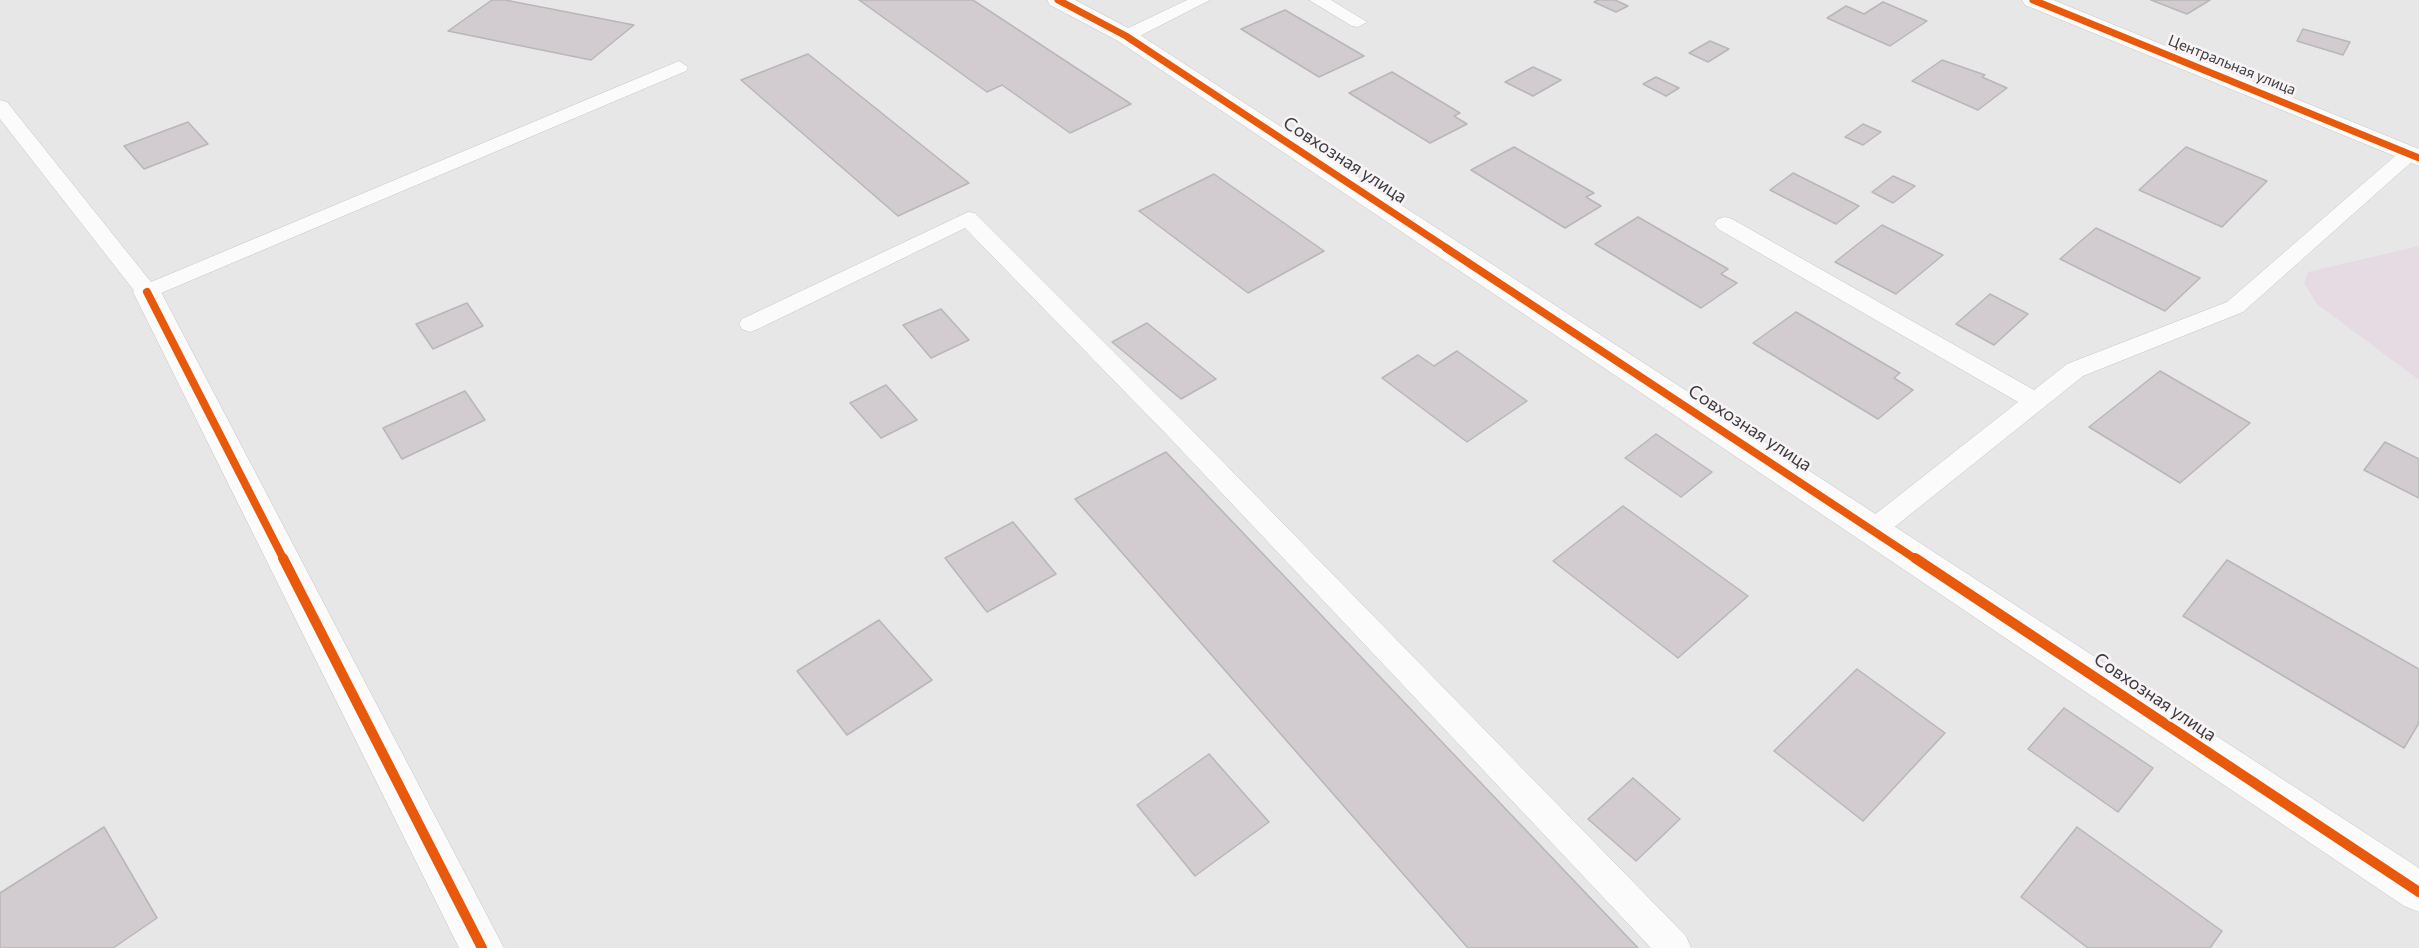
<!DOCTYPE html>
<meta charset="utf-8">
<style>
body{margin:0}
canvas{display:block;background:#e8e7e8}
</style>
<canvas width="2419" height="948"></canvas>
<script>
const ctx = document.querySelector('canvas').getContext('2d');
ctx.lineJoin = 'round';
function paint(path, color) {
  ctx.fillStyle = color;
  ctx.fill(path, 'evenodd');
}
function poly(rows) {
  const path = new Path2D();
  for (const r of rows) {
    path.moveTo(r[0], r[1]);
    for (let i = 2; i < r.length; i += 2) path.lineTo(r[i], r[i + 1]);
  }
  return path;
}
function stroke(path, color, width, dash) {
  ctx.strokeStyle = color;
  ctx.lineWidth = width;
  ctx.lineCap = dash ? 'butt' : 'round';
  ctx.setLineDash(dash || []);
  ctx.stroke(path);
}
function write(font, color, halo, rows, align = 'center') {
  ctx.font = font + ' Commissioner,sans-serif';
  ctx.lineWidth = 5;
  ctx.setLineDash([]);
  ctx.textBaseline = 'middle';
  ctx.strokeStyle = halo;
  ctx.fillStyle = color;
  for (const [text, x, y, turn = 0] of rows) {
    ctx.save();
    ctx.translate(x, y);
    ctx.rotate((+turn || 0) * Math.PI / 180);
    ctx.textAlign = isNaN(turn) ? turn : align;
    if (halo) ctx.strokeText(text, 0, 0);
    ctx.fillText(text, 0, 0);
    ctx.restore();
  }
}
const green = poly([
 [2419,246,2419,380,2317,304,2304,283,2308,272]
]);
const building = poly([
 [492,0,505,0,634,25,591,60,448,31,492,0],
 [859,0,973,0,1131,104,1070,133,1002,85,987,92,859,0],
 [1598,0,1615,0,1628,6,1616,12,1594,2,1598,0],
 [2151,0,2210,0,2187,14,2151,0],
 [1883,2,1927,21,1890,46,1827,18,1846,6,1864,14,1883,2],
 [1285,10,1364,56,1319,77,1241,29,1285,10],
 [2303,29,2350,42,2343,55,2297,41,2303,29],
 [1710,41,1729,49,1708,62,1689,53,1710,41],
 [808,54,969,183,898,216,741,80,808,54],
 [1942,60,1985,75,1982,77,2007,88,1978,110,1912,81,1942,60],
 [1533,67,1561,80,1533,96,1505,82,1533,67],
 [1392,72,1460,113,1454,116,1467,124,1430,143,1349,93,1392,72],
 [1656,77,1679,88,1666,96,1643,84,1656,77],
 [188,122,208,144,144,169,124,146,188,122],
 [1863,124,1881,132,1863,145,1845,137,1863,124],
 [1514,147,1594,193,1586,197,1601,206,1565,228,1471,170,1514,147],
 [2186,147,2267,181,2222,227,2139,190,2186,147],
 [1793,173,1859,206,1836,224,1770,190,1793,173],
 [1214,174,1324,251,1248,293,1139,211,1214,174],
 [1893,176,1915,186,1893,203,1872,192,1893,176],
 [1638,217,1728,269,1721,274,1737,283,1701,308,1595,244,1638,217],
 [1882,225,1943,255,1896,294,1835,262,1882,225],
 [2096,228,2200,278,2165,311,2060,259,2096,228],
 [1990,294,2028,314,1994,345,1956,324,1990,294],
 [467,303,483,326,433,349,416,324,467,303],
 [941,309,969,340,931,358,903,325,941,309],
 [1796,312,1900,373,1894,378,1913,390,1878,419,1753,343,1796,312],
 [1147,323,1216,379,1181,399,1112,342,1147,323],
 [1457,351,1527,401,1467,442,1382,378,1418,355,1434,366,1457,351],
 [2160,371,2250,423,2180,483,2089,427,2160,371],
 [886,385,917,420,881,438,850,403,886,385],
 [465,391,485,420,402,459,383,428,465,391],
 [1656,434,1712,472,1681,497,1625,458,1656,434],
 [2385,442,2419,459,2419,498,2364,470,2385,442],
 [1166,452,1638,948,1468,948,1075,499,1166,452],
 [1623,506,1748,596,1678,658,1553,561,1623,506],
 [1013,522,1056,574,987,612,945,558,1013,522],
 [2227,560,2419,669,2419,723,2404,748,2183,616,2227,560],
 [879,620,932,680,847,735,797,671,879,620],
 [1857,669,1945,733,1863,821,1774,751,1857,669],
 [2064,708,2153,768,2118,812,2028,749,2064,708],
 [1209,754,1269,822,1195,876,1137,805,1209,754],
 [1633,778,1680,819,1636,861,1588,819,1633,778],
 [104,827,157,918,113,948,0,948,0,893,104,827],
 [2077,827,2222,931,2210,948,2088,948,2021,897,2077,827]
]);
const lane = poly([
 [1187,0,1210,0,1132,40,1120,40,1117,36,1120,32,1187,0],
 [1309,0,1331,0,1367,22,1358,27,1352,26,1309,0],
 [679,61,688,67,686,71,147,299,139,297,0,119,0,100,7,102,151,282,679,61],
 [2409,148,2416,150,2419,154,2416,158,2243,312,2083,376,1882,537,1873,540,1864,537,1860,530,1864,523,2018,402,1718,229,1714,224,1718,219,1725,217,1732,219,2034,390,2067,364,2227,302,2402,150,2409,148],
 [968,212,975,213,1185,423,1686,936,1691,948,1651,948,1167,435,965,228,758,329,750,332,742,329,739,324,742,319,968,212]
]);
const street = poly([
 [1047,0,1075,0,1134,31,2419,868,2419,912,2404,906,1118,41,1050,5,1047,0],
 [147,283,157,285,161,292,504,948,459,948,133,292,137,285,147,283]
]);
const secondary = poly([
 [2022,0,2053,0,2419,149,2419,166,2025,5,2022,0]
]);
const cyclewayFar2 = poly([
 [1058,0,1126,36,1448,249],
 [2033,0,2419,158]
]);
const cyclewayFar1 = poly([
 [1446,248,1917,560],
 [147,292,284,560]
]);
const cycleway = poly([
 [283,558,482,948],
 [1915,558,2419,892]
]);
const farStreetnames = [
 ["Центральная улица",2232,65,22]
];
const streetNames = [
 ["Совхозная улица",1345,160,33],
 ["Совхозная улица",1750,428,33],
 ["Совхозная улица",2155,697,34]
];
paint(green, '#e6dae3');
paint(building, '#d2ccd0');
stroke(building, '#b8b7b8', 1.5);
stroke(lane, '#c5c4c5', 1);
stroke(street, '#c5c4c5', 1);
stroke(secondary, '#c5c4c5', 1);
paint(lane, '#fcfbfc');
paint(street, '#fcfbfc');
paint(secondary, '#fcfbfc');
stroke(cyclewayFar2, '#e8590c', 7);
stroke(cyclewayFar1, '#e8590c', 8);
stroke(cycleway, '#e8590c', 10);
write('15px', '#3d3b3c', '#f7f3f6', farStreetnames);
write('18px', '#3d3b3c', '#f7f3f6', streetNames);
</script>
